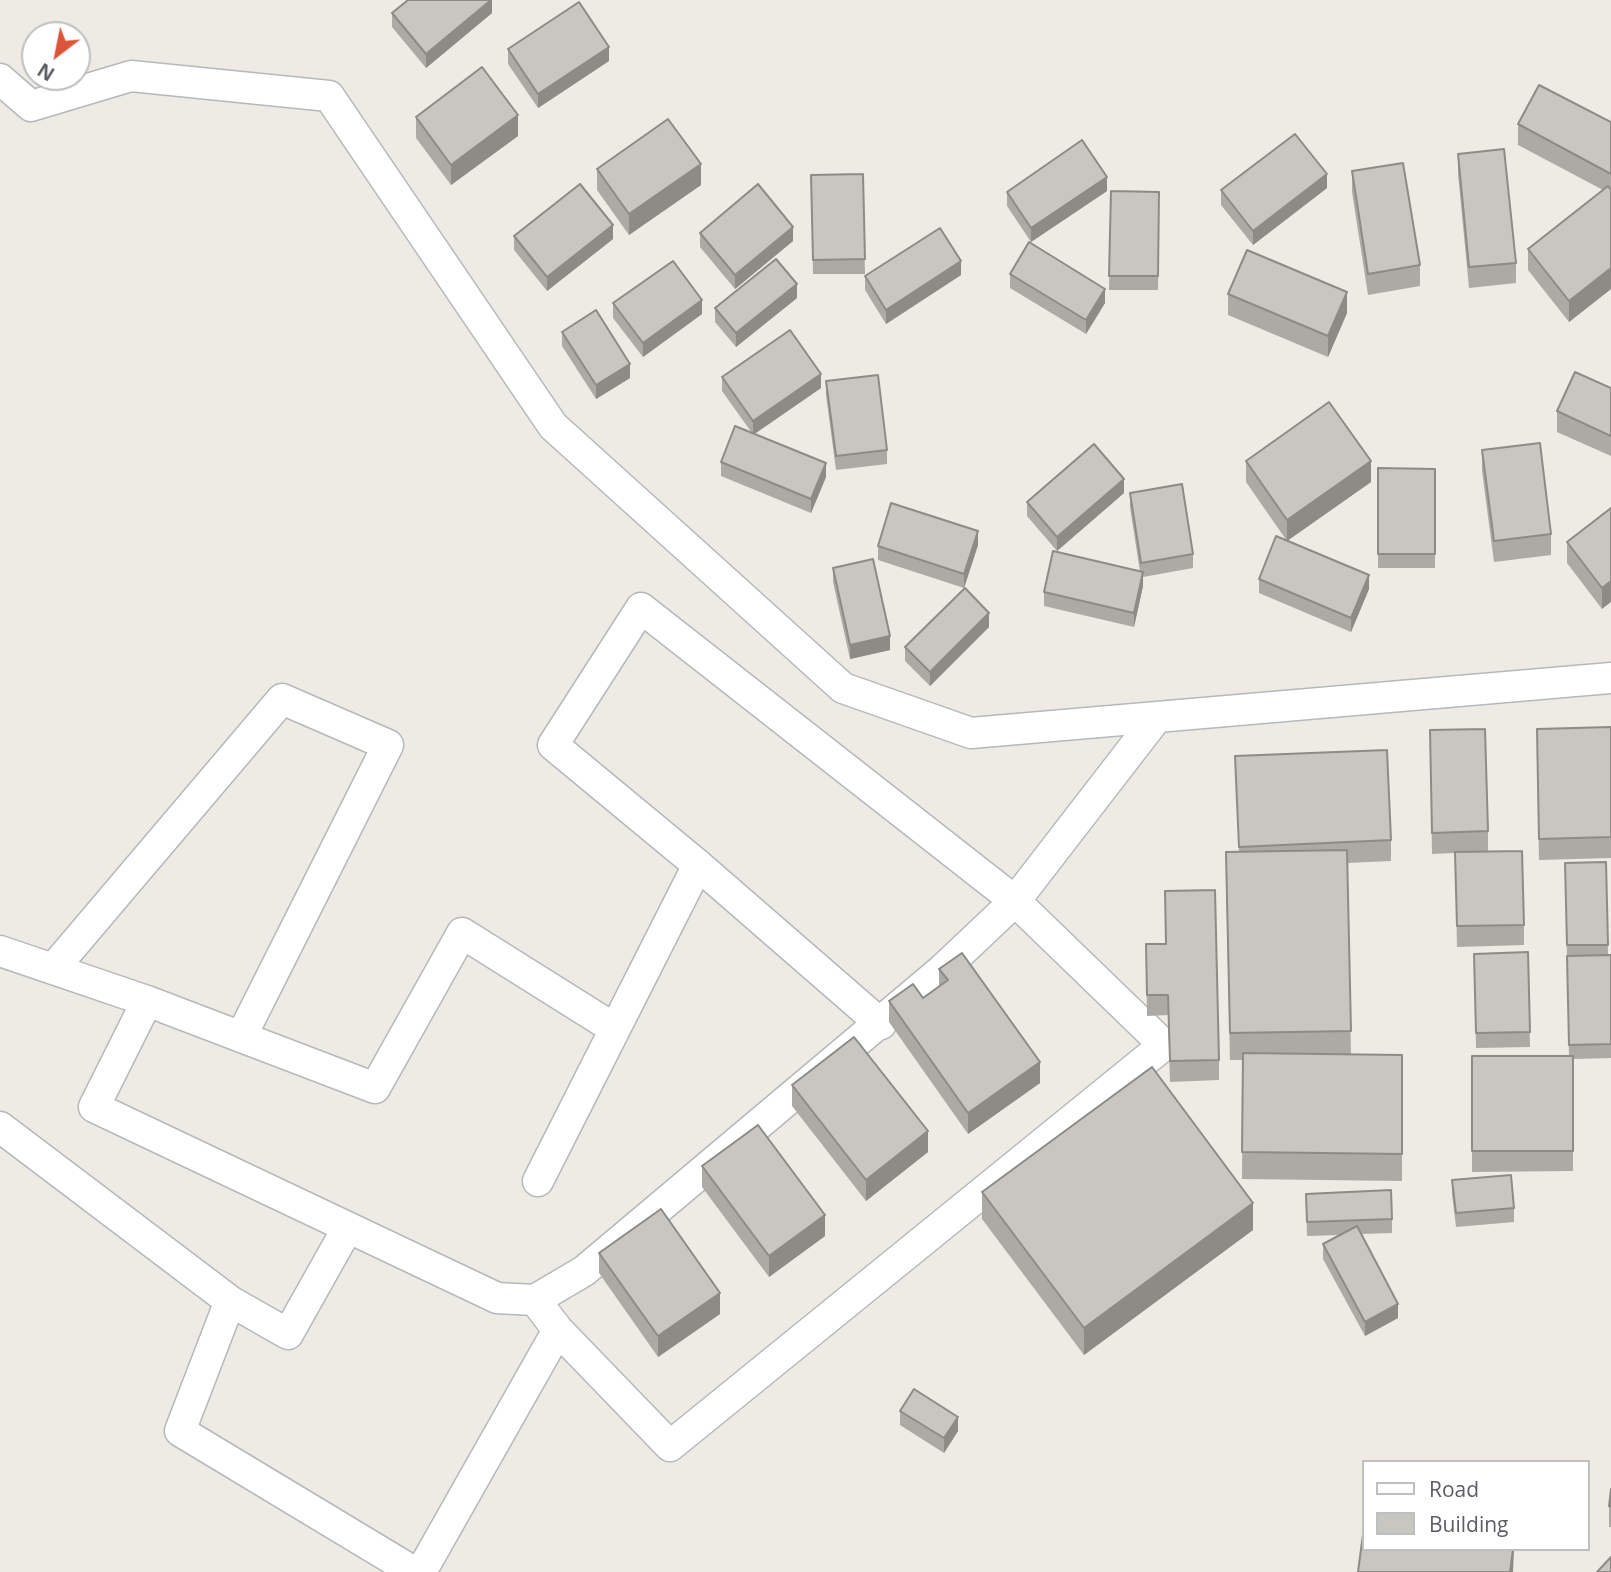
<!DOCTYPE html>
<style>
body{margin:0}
#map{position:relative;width:1611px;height:1572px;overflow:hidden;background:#edebe3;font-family:"Open Sans",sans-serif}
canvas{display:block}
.legend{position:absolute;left:1362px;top:1460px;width:228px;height:91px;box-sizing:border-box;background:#fff;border:2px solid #bdbfc1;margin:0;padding:9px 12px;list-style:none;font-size:21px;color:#5b5e63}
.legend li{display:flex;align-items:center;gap:14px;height:35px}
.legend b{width:35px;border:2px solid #bdbfc1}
.north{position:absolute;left:21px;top:21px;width:70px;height:70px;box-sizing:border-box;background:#fff;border:2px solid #bdbfc1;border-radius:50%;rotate:212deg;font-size:19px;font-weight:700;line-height:28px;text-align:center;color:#5b5e63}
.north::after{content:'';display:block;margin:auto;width:24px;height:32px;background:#db553a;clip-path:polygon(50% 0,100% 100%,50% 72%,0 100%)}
</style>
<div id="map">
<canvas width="1611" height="1572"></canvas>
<ul class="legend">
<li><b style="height:9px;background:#fff"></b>Road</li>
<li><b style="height:19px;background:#c8c6c0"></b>Building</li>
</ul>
<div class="north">N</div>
</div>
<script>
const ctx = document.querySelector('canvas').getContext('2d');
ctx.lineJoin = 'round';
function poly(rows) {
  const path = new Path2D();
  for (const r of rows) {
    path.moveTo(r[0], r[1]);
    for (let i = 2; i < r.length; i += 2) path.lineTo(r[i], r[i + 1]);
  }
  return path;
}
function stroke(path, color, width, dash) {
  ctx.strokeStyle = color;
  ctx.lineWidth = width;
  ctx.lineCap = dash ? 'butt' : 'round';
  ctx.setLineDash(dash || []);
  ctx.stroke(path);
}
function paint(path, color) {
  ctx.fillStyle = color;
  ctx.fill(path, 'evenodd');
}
const street = poly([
 [0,79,31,106,131,76,329,96,553,426,843,688,971,733,1611,678],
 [0,951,147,1001,94,1107,497,1298,535,1300,584,1271,942,970,1015,901,1157,717],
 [53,969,282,699,388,745,241,1037],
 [147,1001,375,1088,462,933,615,1029],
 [0,1127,230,1301,180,1431,414,1572],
 [538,1181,698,865],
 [535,1300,558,1330,670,1446,1164,1045,1015,901,641,608,553,745,698,865,881,1024],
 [230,1301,288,1334,347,1229],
 [421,1572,558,1330]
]);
const wall = poly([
 [492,0,492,13,426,68,392,27,392,13],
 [508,49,609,61,538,108,508,64],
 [416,117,518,136,451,185,416,138],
 [1611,122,1611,289,1569,322,1528,270,1528,249,1603,190,1518,145,1518,124],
 [1458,154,1516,263,1516,283,1469,288,1458,174],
 [597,169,701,185,629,235,597,190],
 [1352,171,1420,265,1420,286,1368,295,1352,192],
 [863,174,865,274,813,274,811,175],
 [1327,188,1253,245,1221,205,1221,190],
 [1107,191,1031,242,1007,206,1007,192],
 [1111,191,1159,192,1158,290,1109,290],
 [700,233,793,241,735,289,700,247],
 [514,236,613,239,547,291,514,250],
 [1010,274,1105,303,1086,334,1010,288],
 [961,275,886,324,865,290,865,276],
 [1228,294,1347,313,1328,357,1228,315],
 [797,298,736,347,715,322,715,308],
 [613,303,702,314,643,357,613,318],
 [562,332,630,378,596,399,562,346],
 [722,377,821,388,754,434,826,477,811,513,721,476,721,462,752,433,722,391],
 [826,381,887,450,887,464,836,470,826,395],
 [1611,388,1611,456,1557,432,1557,411],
 [1482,450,1551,534,1551,555,1494,562,1482,471],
 [1246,461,1371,482,1287,541,1369,589,1351,632,1259,593,1259,579,1287,541,1246,482],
 [1378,468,1435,469,1435,568,1378,568],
 [1124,493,1057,551,1027,516,1027,502],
 [1130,493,1193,554,1193,568,1143,577,1143,586,1134,627,1044,606,1044,592,1140,572,1130,507],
 [1611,508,1602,609,1567,563,1567,542],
 [978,545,964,588,878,560,878,546],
 [833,568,890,650,850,659,833,582],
 [989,627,930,686,905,661,905,647],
 [1611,727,1611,858,1539,860,1537,750],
 [1430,730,1488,831,1488,851,1524,925,1524,945,1457,947,1455,853,1432,854],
 [1235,756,1391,840,1391,861,1347,863,1351,1054,1402,1055,1402,1181,1242,1179,1243,1060,1230,1060,1226,879,1226,852,1239,852],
 [1606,862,1608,955,1611,955,1611,1058,1573,1059,1573,1171,1472,1172,1472,1056,1569,1056,1565,863],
 [1146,944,1219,1060,1219,1080,1170,1082,1168,1015,1147,1016],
 [1528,952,1530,1047,1476,1048,1474,954],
 [939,969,1040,1083,968,1134,889,1022,889,1001,923,998,939,986],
 [792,1085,928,1152,866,1201,792,1106],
 [702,1166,825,1236,769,1277,702,1187],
 [1452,1180,1514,1208,1514,1222,1456,1227,1452,1194],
 [982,1192,1253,1230,1084,1355,982,1219],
 [1306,1194,1392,1219,1392,1233,1361,1234,1398,1318,1365,1336,1323,1259,1323,1244,1340,1235,1307,1236],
 [599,1253,720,1314,658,1357,599,1273],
 [900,1411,958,1431,944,1453,900,1425],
 [1611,1489,1611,1527,1609,1527,1609,1506]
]);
const shadedWall = poly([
 [491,0,492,0,492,13,426,68,426,54],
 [609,47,609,61,538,108,538,94],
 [518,115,518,136,451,185,451,165],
 [701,164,701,185,629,235,629,214],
 [1327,174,1327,188,1253,245,1253,231],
 [1107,177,1107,191,1031,242,1031,228],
 [613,225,613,239,547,291,547,277],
 [793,227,793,241,735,289,735,275],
 [961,261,961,275,886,324,886,310],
 [1611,268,1611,289,1569,322,1569,301],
 [797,284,797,298,736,347,736,333],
 [1105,289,1105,303,1086,334,1086,320],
 [1347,292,1347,313,1328,357,1328,336],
 [702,300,702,314,643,357,643,343],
 [630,364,630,378,596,399,596,385],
 [821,374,821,388,753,435,753,421],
 [1371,461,1371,482,1287,541,1287,520],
 [826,463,826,477,811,513,811,499],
 [1124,479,1124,493,1057,551,1057,537],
 [978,531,978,545,964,588,964,574],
 [1143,572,1143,586,1134,627,1134,613],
 [1369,575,1369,589,1351,632,1351,618],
 [1611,581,1611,602,1602,609,1602,588],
 [989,613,989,627,930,686,930,672],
 [890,636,890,650,850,659,850,645],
 [1040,1062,1040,1083,968,1134,968,1113],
 [928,1131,928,1152,866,1201,866,1180],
 [1253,1203,1253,1230,1084,1355,1084,1328],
 [825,1215,825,1236,769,1277,769,1256],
 [720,1293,720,1314,658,1357,658,1336],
 [1398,1304,1398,1318,1365,1336,1365,1322],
 [958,1417,958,1431,944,1453,944,1438],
 [1513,1549,1514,1549,1513,1572,1510,1572]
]);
const building = poly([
 [408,0,491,0,426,54,392,13,408,0],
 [579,2,609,47,538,94,508,49,579,2],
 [482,67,518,115,451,165,416,117,482,67],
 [1539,85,1611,122,1611,174,1518,124,1539,85],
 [668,119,701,164,629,214,597,169,668,119],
 [1295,134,1327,174,1253,231,1221,190,1295,134],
 [1082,140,1107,177,1031,228,1007,192,1082,140],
 [1504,149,1516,263,1469,267,1458,154,1504,149],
 [1403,163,1420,265,1368,274,1352,171,1403,163],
 [863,174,865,259,813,260,811,175,863,174],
 [580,184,613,225,547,277,514,236,580,184],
 [758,184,793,227,735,275,700,233,758,184],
 [1608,186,1611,190,1611,268,1569,301,1528,249,1608,186],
 [1111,191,1159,192,1158,276,1109,276,1111,191],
 [940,228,961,261,886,310,865,276,940,228],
 [1029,242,1105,289,1086,320,1010,274,1029,242],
 [1247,250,1347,292,1328,336,1228,294,1247,250],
 [776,259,797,284,736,333,715,308,776,259],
 [673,261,702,300,643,343,613,303,673,261],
 [596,310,630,364,596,385,562,332,596,310],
 [790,330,821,374,753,421,722,377,790,330],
 [1575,372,1611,388,1611,436,1557,411,1575,372],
 [878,375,887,450,836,456,826,381,878,375],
 [1329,402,1371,461,1287,520,1246,461,1329,402],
 [735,426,826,463,811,499,721,462,735,426],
 [1540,443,1551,534,1494,541,1482,450,1540,443],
 [1094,444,1124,479,1057,537,1027,502,1094,444],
 [1378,468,1435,469,1435,554,1378,554,1378,468],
 [1182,484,1193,554,1141,563,1130,493,1182,484],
 [891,503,978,531,964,574,878,546,891,503],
 [1611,508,1611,581,1602,588,1567,542,1611,508],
 [1276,536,1369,575,1351,618,1259,579,1276,536],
 [1053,551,1143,572,1134,613,1044,592,1053,551],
 [873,559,890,636,850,645,833,568,873,559],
 [965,588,989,613,930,672,905,647,965,588],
 [1611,727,1611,837,1539,839,1537,729,1611,727],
 [1485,729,1488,831,1432,833,1430,730,1485,729],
 [1387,750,1391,840,1239,847,1235,756,1387,750],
 [1347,850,1351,1031,1230,1033,1226,852,1347,850],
 [1522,851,1524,925,1457,926,1455,852,1522,851],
 [1606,862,1608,945,1567,945,1565,863,1606,862],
 [1215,890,1219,1060,1170,1061,1168,995,1147,995,1146,944,1166,944,1165,891,1215,890],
 [1528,952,1530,1032,1476,1033,1474,954,1528,952],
 [962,953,1040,1062,968,1113,889,1001,913,984,923,998,948,980,939,969,962,953],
 [1611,955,1611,1044,1569,1045,1567,956,1611,955],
 [854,1037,928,1131,866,1180,792,1085,854,1037],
 [1243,1053,1402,1055,1402,1154,1242,1152,1243,1053],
 [1472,1056,1573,1056,1573,1151,1472,1151,1472,1056],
 [1152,1067,1253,1203,1084,1328,982,1192,1152,1067],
 [758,1125,825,1215,769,1256,702,1166,758,1125],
 [1511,1175,1514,1208,1456,1213,1452,1180,1511,1175],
 [1391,1190,1392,1219,1307,1222,1306,1194,1391,1190],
 [661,1209,720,1293,658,1336,599,1253,661,1209],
 [1357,1226,1398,1304,1365,1322,1323,1244,1357,1226],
 [914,1389,958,1417,944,1438,900,1411,914,1389],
 [1611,1489,1611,1507,1609,1506,1611,1489],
 [1364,1527,1364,1549,1513,1549,1510,1572,1358,1572,1364,1527],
 [1611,1557,1611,1572,1597,1572,1611,1557]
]);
stroke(street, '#b5b8bc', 33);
stroke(street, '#fff', 30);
paint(wall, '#acaaa5');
paint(shadedWall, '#8c8b86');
paint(building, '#c8c6c0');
stroke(building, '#8c8b86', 2);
</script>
